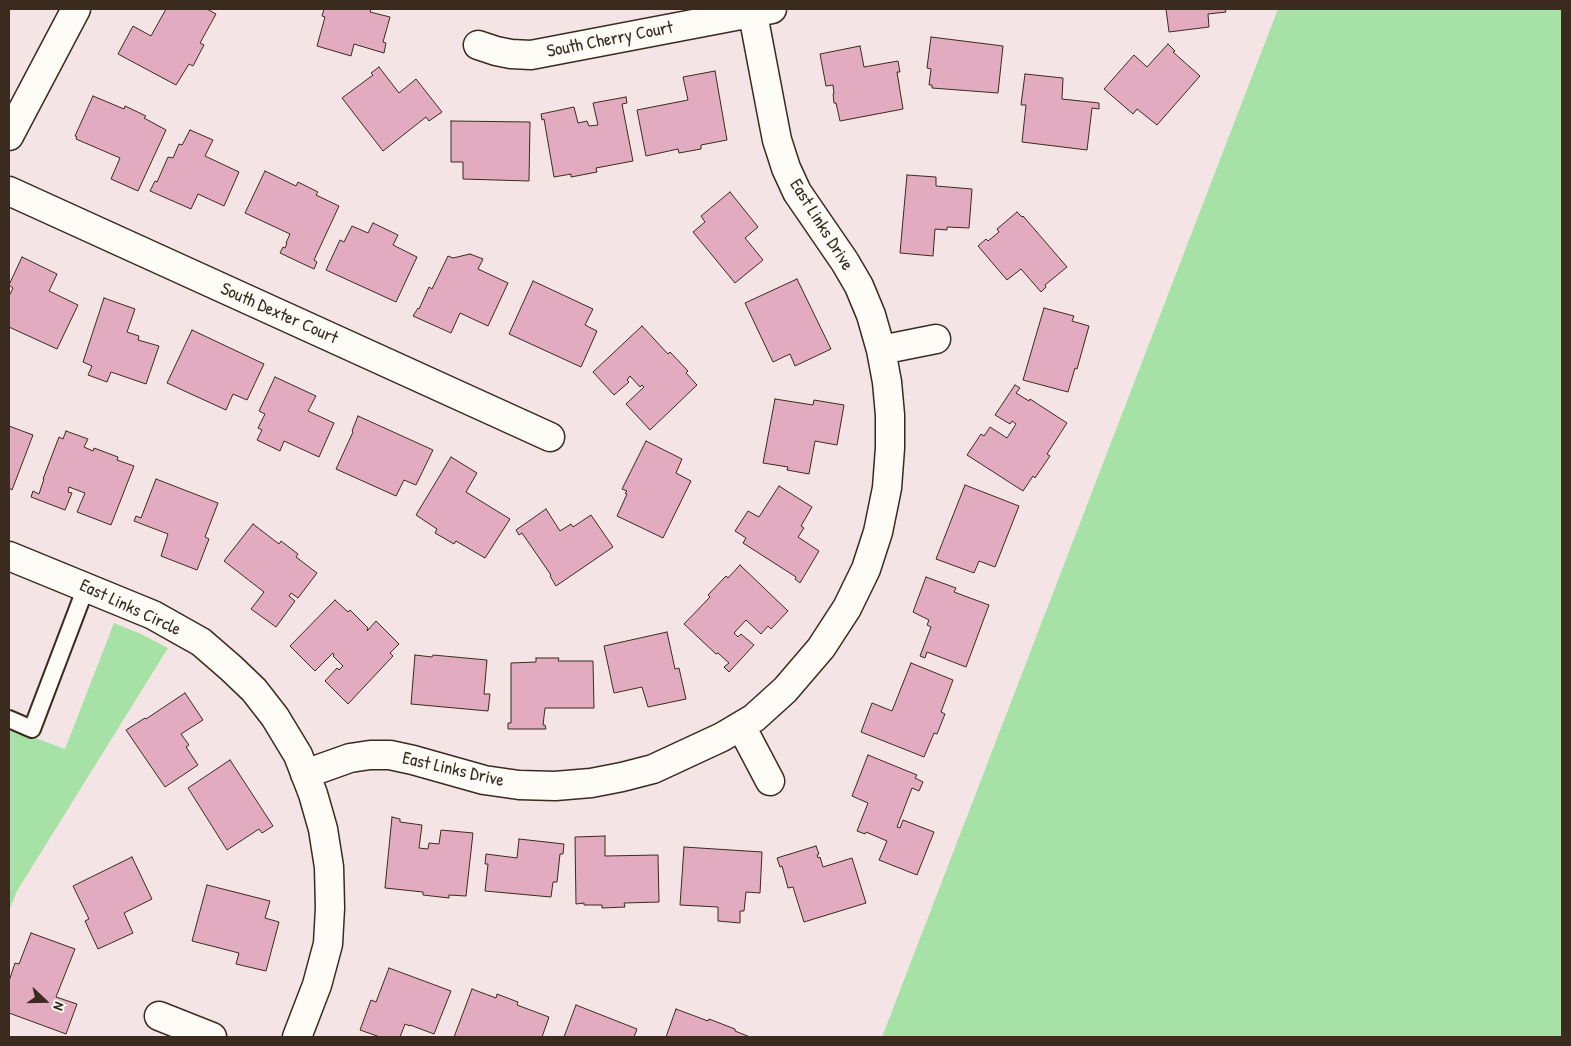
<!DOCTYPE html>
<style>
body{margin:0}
#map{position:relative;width:1571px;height:1046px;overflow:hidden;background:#f5e4e6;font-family:"Patrick Hand",sans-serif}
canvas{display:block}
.frame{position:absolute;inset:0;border:10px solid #3b2a1e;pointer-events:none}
.north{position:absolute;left:20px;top:976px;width:50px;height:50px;-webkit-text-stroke:4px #fdfcf7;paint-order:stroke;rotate:111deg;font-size:14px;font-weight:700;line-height:20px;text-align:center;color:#3b2a1e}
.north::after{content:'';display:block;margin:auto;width:18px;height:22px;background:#3b2a1e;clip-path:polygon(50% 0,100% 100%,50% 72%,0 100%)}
</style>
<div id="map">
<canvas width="1571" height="1046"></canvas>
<div class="frame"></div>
<div class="north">N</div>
</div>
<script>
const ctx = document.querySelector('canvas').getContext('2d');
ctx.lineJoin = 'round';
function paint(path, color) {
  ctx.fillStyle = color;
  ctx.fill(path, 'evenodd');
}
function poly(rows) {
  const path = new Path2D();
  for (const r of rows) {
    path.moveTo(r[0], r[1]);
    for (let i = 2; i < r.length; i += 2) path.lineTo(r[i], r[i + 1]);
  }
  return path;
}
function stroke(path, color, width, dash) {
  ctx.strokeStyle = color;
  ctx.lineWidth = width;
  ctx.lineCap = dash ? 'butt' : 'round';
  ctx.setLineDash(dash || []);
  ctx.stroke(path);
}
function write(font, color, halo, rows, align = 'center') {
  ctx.font = font + ' "Patrick Hand",sans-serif';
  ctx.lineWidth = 5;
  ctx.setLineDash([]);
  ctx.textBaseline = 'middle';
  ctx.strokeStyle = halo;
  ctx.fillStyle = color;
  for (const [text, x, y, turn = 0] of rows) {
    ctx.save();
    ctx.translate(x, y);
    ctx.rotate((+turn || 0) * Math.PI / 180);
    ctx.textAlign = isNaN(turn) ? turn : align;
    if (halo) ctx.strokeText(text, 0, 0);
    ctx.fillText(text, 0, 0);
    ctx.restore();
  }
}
const green = poly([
 [1278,9,1562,9,1562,1037,882,1037],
 [114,623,141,634,168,648,17,891,9,911,9,728,65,749]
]);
const building = poly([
 [166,9,207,9,216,14,200,43,204,45,193,66,189,64,176,85,118,54,133,26,151,36,166,9],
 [324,9,371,9,370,12,390,17,383,42,386,43,384,53,354,44,351,56,317,46,325,17,322,16,324,9],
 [1166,9,1225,9,1226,12,1208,14,1209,27,1169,32,1166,9],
 [931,37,1003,46,998,93,932,88,932,85,929,85,931,69,927,68,931,37],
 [1168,44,1175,51,1173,52,1200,76,1157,125,1137,109,1133,114,1104,89,1134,55,1147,67,1168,44],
 [860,46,864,67,898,61,900,72,897,72,903,109,840,121,836,103,834,103,833,94,834,94,833,85,826,86,820,54,860,46],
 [379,67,399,93,416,79,442,112,429,121,426,117,383,151,342,98,373,75,371,73,379,67],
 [715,71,727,140,701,145,701,149,679,153,678,149,646,156,637,110,688,100,683,77,715,71],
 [1025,74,1063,78,1062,99,1099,103,1099,109,1092,108,1087,150,1022,142,1026,105,1021,105,1025,74],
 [93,96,124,109,125,106,146,116,144,118,166,130,138,191,111,179,120,158,76,139,77,137,75,136,93,96],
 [626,97,627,103,622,104,633,161,596,168,597,172,571,177,571,174,554,177,544,119,542,120,541,114,574,107,578,123,587,121,589,126,598,125,593,103,626,97],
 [451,121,530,122,529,181,463,179,463,162,451,162,451,121],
 [190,130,213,140,205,156,239,172,224,206,198,194,191,209,150,191,155,181,157,182,168,157,173,158,179,144,182,145,190,130],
 [265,171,296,186,298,182,318,192,316,195,339,206,314,260,317,262,314,269,280,253,283,247,285,248,287,243,286,243,290,234,245,213,265,171],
 [907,175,936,177,936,186,972,189,969,228,947,227,947,230,935,229,933,256,900,253,907,175],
 [730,192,758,227,745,238,763,260,735,283,693,232,705,222,701,216,730,192],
 [1017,212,1022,217,1023,216,1067,267,1045,285,1046,287,1041,292,1021,269,1007,280,978,246,986,239,988,241,999,232,997,229,1017,212],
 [373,223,398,235,393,245,417,257,396,302,326,270,340,240,344,242,352,226,368,233,373,223],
 [470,254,483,259,478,269,508,283,488,326,460,313,451,333,413,316,418,308,419,309,429,287,432,289,448,256,453,258,470,254],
 [22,257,57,274,49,291,78,305,57,349,9,327,9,296,13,288,9,285,22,257],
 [797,279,831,349,795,366,790,354,773,362,745,303,797,279],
 [533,281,593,309,585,325,597,331,581,367,509,334,533,281],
 [104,298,135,309,127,332,139,336,138,340,159,346,146,384,111,372,107,382,88,375,92,366,83,362,104,298],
 [1044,308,1074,316,1072,321,1089,326,1077,369,1075,368,1068,392,1023,380,1044,308],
 [642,326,668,354,670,352,688,371,686,373,697,385,650,430,626,404,644,387,642,385,640,387,630,376,627,380,629,382,614,395,593,372,642,326],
 [192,330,264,364,247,400,233,394,226,410,167,383,192,330],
 [275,377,316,396,308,411,334,423,319,457,284,441,280,451,257,440,262,430,258,428,265,414,259,411,275,377],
 [1015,385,1020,388,1016,393,1029,401,1030,399,1067,423,1047,454,1050,456,1035,478,1033,476,1023,491,967,455,981,434,984,436,990,427,1007,438,1016,424,1012,421,1010,424,995,415,1015,385],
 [775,399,813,405,814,400,844,405,837,445,815,441,809,474,787,470,788,467,763,463,775,399],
 [358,416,433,450,416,485,404,480,396,496,336,469,353,432,352,431,358,416],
 [9,426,33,435,12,490,9,488,9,426],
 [66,431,88,439,84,447,93,451,94,448,118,457,117,460,134,466,111,525,77,512,85,493,69,487,68,492,72,493,65,510,31,497,33,491,39,494,44,479,43,479,59,437,63,439,66,431],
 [646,441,682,459,676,473,691,481,663,538,617,516,627,494,625,493,627,491,622,489,646,441],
 [451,457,477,473,466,492,510,519,485,558,456,541,454,544,435,533,437,529,416,515,451,457],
 [156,479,218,503,205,537,209,539,197,570,161,556,168,534,134,521,136,516,141,518,156,479],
 [965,485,1019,506,995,567,979,561,974,573,936,559,965,485],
 [779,486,812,507,801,526,804,528,798,537,819,551,800,583,795,579,796,577,743,543,746,538,735,531,748,511,759,517,779,486],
 [546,509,560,531,571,524,573,527,591,515,613,547,556,586,550,576,551,575,522,533,519,535,516,530,546,509],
 [253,524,279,544,281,541,298,554,296,557,317,573,298,598,291,593,289,596,295,601,276,627,251,609,264,592,224,561,253,524],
 [740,565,788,611,771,629,768,626,761,634,746,620,734,633,738,637,741,634,754,645,729,672,724,667,729,663,718,653,716,654,684,624,710,597,708,595,726,576,728,578,740,565],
 [926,577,956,588,954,592,989,605,966,667,927,652,925,658,920,656,931,627,927,625,929,620,913,612,926,577],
 [335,600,348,612,350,610,368,628,367,631,376,621,399,644,390,653,393,656,348,704,325,681,337,668,339,670,343,666,333,656,334,655,333,653,315,671,290,646,335,600],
 [667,632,675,669,679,668,686,699,648,707,642,687,614,693,604,646,667,632],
 [415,655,432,657,433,655,487,660,484,694,490,694,488,711,411,704,415,655],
 [536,658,559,658,558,661,593,661,594,708,545,708,543,725,545,725,546,729,508,729,508,723,511,723,511,663,536,662,536,658],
 [911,663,953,680,941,712,945,714,937,734,934,733,924,757,861,732,872,703,892,711,911,663],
 [185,693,203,720,181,734,189,745,186,747,198,765,165,787,126,730,145,718,146,719,185,693],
 [868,755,917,775,915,778,923,782,919,791,912,788,897,827,900,828,903,820,934,832,917,875,879,860,887,841,866,832,865,834,857,831,868,803,852,796,868,755],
 [230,760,273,826,262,833,259,829,227,850,188,788,230,760],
 [392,817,400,819,400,822,422,825,419,848,428,849,429,843,439,844,441,830,473,833,466,896,449,895,449,898,423,895,423,892,385,888,392,817],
 [605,836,605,856,658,855,659,902,624,903,625,907,602,908,602,905,584,905,584,903,576,904,575,837,605,836],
 [519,839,564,844,563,854,560,854,557,882,553,882,551,897,485,891,488,864,485,864,486,854,517,858,519,839],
 [816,846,819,854,817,855,818,858,820,857,823,867,852,858,866,903,804,922,793,887,788,888,782,866,780,867,777,858,816,846],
 [684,847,762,852,760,893,746,892,744,911,740,911,740,923,718,921,718,907,680,905,684,847],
 [132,857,152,899,124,913,133,933,98,949,85,921,89,919,73,886,132,857],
 [207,885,270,901,265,918,279,922,266,971,236,964,239,953,192,941,207,885],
 [31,933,75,949,56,997,77,1004,66,1034,9,1013,9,981,15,963,19,964,31,933],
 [389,968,451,991,434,1034,410,1025,410,1026,405,1024,400,1037,380,1037,360,1030,371,1000,376,1002,389,968],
 [472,989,496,998,497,994,518,1002,517,1005,549,1017,542,1037,454,1037,472,989],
 [576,1005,637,1029,634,1037,564,1037,576,1005],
 [676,1009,708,1021,709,1019,735,1029,735,1031,750,1037,666,1037,676,1009]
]);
const service = poly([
 [9,719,32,729,86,587]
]);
const minor = poly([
 [478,45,496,51,511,54,531,55,772,9],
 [9,136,76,9],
 [9,191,550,437],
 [881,350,936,339],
 [9,556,153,615,201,642,231,668,254,690,275,717,298,755,313,794,323,829,329,867,330,908,328,944,317,985,297,1037],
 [741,726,770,781],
 [305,774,350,758,370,755,390,755,413,760,484,780,519,785,555,786,591,783,622,777,653,769,722,737,754,718,785,690,821,648,847,608,866,569,878,532,887,488,890,448,890,415,887,382,881,350,871,315,859,286,845,262,797,192,786,168,777,140,771,109,752,9],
 [159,1016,212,1037]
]);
const streetNames = [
 ["South Cherry Court",610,40,-11],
 ["East Links Drive",821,225,58],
 ["South Dexter Court",279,314,24],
 ["East Links Circle",130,608,25],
 ["East Links Drive",453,770,13]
];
paint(green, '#a6e1a6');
paint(building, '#e3abc0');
stroke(building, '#3b2a1e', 1);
stroke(service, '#3b2a1e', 20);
stroke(minor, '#3b2a1e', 31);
stroke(service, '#fdfcf7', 16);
stroke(minor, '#fdfcf7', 28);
write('18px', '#3b2a1e', '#fdfcf7', streetNames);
</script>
